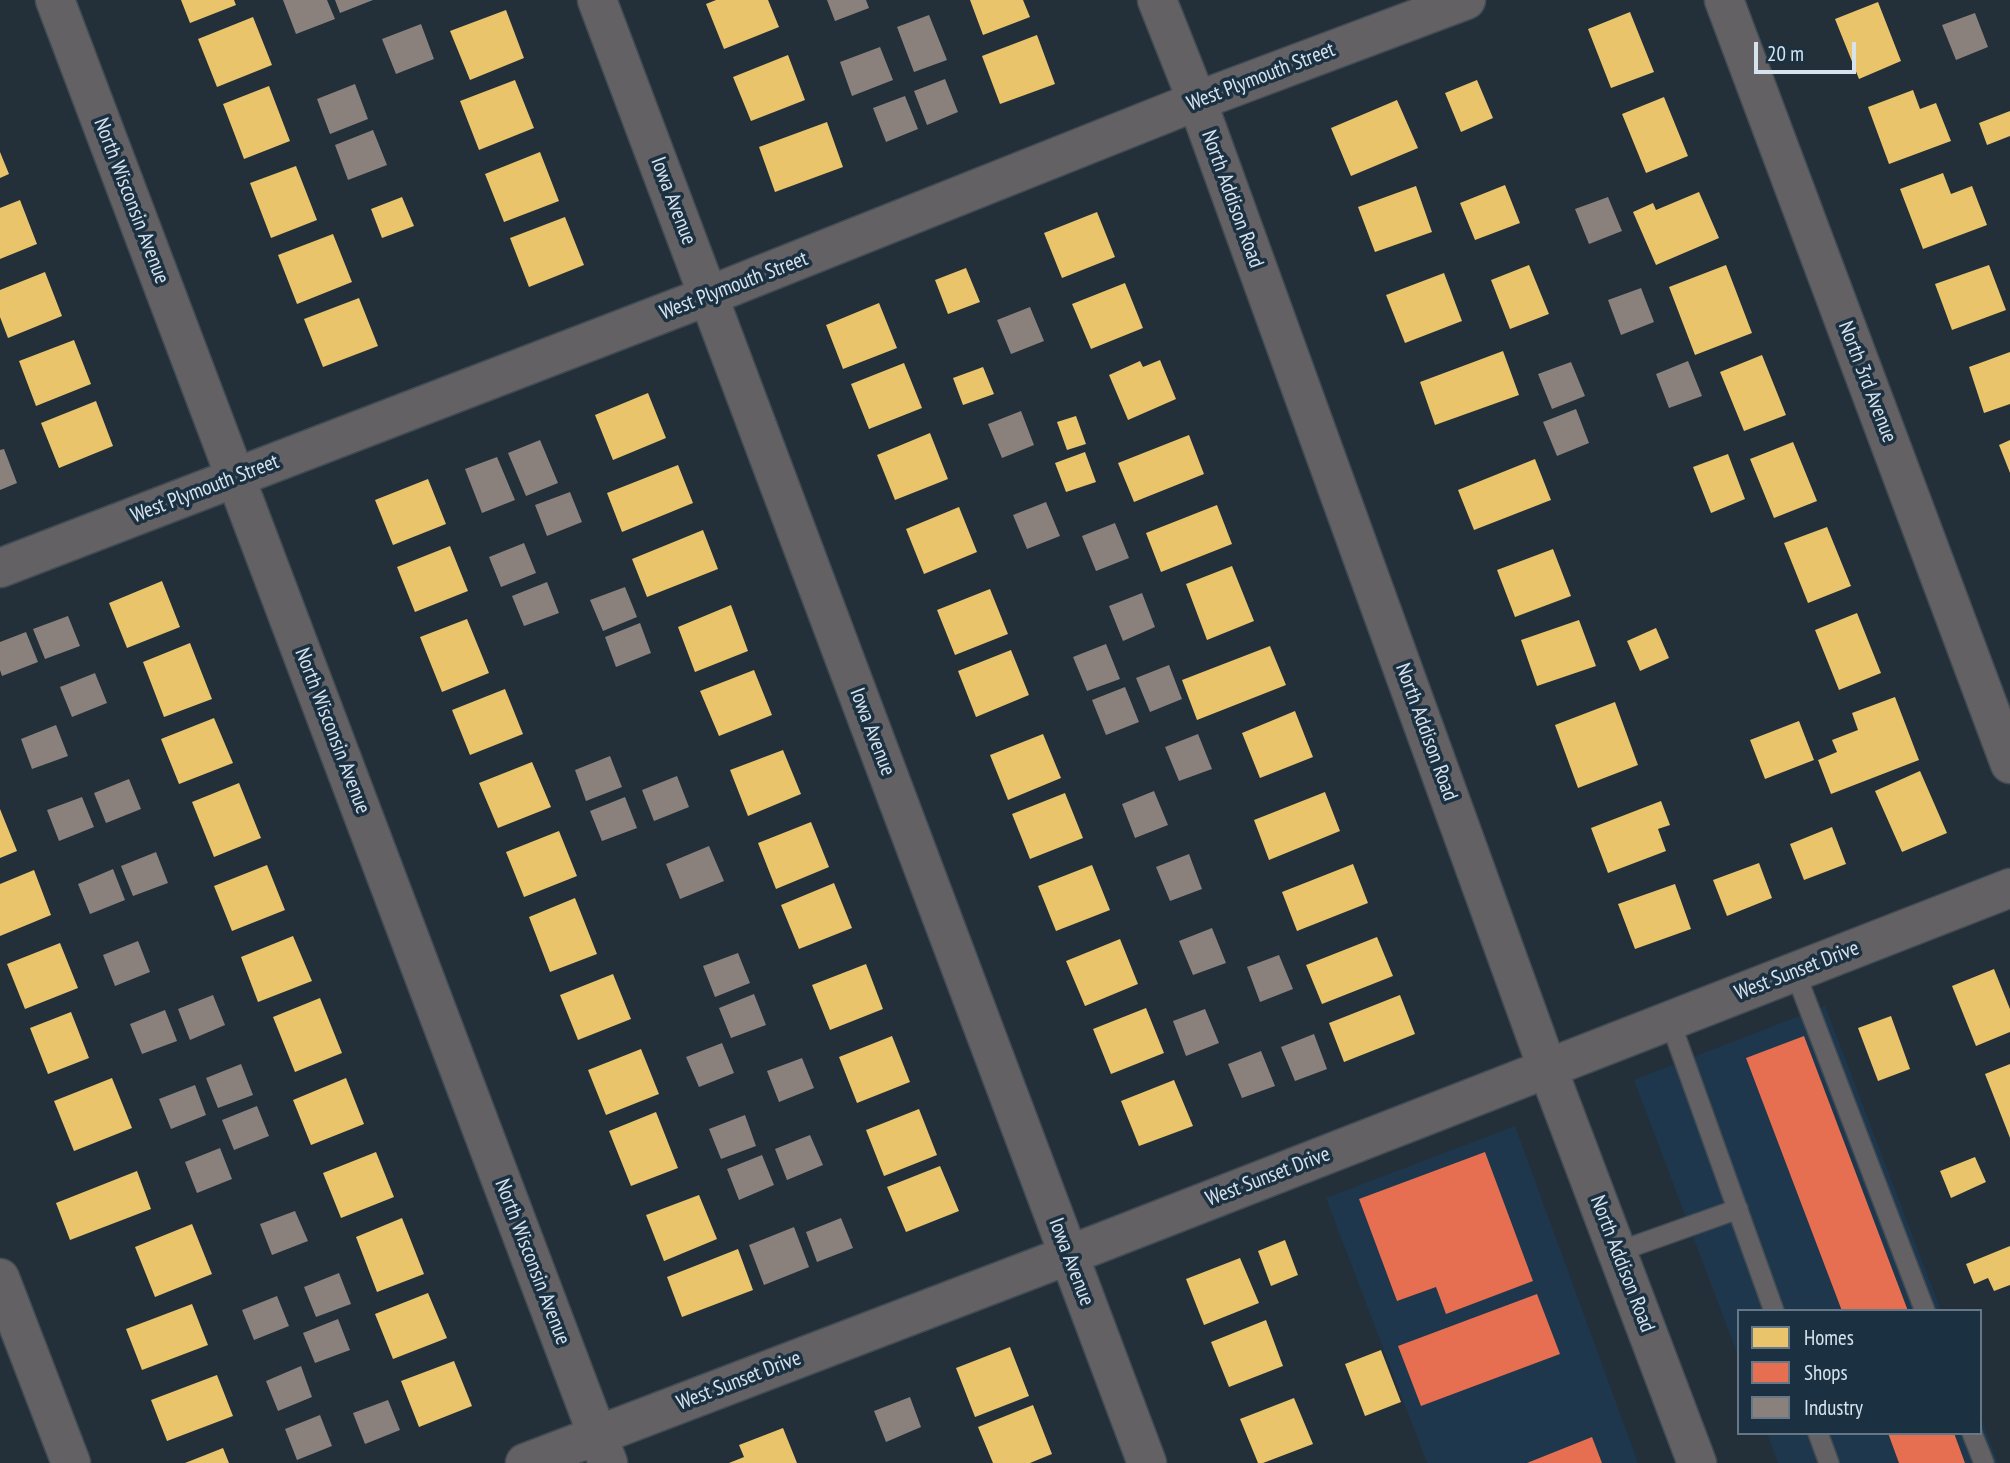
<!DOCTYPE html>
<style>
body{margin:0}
#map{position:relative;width:2010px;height:1463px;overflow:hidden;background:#243039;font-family:"PT Sans Narrow",sans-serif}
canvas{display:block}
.legend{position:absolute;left:1737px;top:1309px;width:245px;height:126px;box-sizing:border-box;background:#1b3142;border:2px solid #667887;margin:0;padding:9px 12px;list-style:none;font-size:21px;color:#d6e3ee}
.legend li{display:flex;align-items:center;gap:14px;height:35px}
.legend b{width:35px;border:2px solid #667887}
.scale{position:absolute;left:1754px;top:42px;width:102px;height:32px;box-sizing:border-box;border:4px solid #d6e3ee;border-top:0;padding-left:9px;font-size:21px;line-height:24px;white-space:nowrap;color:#d6e3ee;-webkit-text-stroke:5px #1b3142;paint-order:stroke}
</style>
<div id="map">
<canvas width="2010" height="1463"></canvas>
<ul class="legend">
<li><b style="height:19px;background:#e9c46a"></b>Homes</li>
<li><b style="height:19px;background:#e76f51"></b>Shops</li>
<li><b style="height:19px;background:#8a817c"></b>Industry</li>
</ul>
<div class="scale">20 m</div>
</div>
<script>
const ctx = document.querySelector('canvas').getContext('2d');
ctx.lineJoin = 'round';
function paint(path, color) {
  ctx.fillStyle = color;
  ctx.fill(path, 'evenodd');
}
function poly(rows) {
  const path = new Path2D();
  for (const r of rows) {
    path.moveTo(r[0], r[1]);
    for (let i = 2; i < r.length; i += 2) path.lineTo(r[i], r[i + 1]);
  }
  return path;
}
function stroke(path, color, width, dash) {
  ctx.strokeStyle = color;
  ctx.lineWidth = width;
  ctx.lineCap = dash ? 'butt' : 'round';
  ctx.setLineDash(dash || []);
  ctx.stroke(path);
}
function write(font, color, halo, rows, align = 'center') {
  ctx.font = font + ' "PT Sans Narrow",sans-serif';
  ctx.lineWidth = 7;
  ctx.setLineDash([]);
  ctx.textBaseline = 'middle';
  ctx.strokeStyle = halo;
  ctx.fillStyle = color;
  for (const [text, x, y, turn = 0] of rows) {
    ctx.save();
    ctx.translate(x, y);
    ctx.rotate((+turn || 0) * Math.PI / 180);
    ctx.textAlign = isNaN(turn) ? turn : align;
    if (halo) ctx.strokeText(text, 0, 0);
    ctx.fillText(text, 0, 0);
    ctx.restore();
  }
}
const built = poly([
 [1825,1006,1941,1311,1739,1311,1739,1358,1634,1080],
 [1515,1126,1638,1463,1427,1463,1326,1198],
 [1980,1415,1998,1463,1778,1463,1767,1433,1980,1433]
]);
const homes = poly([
 [181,0,234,0,236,5,190,23],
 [716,0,768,0,779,27,724,49,706,4],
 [970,0,1023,0,1030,17,983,35],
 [1878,2,1901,61,1859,79,1835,19],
 [506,10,524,58,470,80,450,31],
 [1630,12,1654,72,1611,88,1588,29],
 [253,17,272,65,217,87,198,39],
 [1037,35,1055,84,1000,104,982,56],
 [788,55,805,100,751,121,733,77],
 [515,80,534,128,479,150,460,101],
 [1477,80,1493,118,1461,132,1445,93],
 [269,86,290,141,244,159,223,104],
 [1913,90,1920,109,1936,103,1951,141,1889,164,1868,107],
 [1664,97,1688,156,1646,173,1622,114],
 [1397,100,1418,148,1351,176,1331,128],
 [2010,111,2010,136,1987,145,1979,123],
 [827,122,843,167,775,192,759,147],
 [0,152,9,174,0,178],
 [540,152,559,201,504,222,485,174],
 [296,166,317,220,271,238,250,183],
 [1943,173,1951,194,1972,186,1987,225,1923,249,1900,189],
 [1505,185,1520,223,1475,240,1460,203],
 [1416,186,1432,232,1375,252,1358,207],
 [1699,192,1719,238,1656,265,1633,212,1653,203,1656,210],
 [402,197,414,226,382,238,371,209],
 [20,200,37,244,0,259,0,208],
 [1097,212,1115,257,1062,278,1044,233],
 [565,217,584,265,529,287,510,238],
 [333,234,352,282,297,304,278,255],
 [1529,265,1549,314,1510,329,1491,280],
 [1726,265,1752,333,1695,355,1669,287],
 [1989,265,2006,310,1952,330,1935,284],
 [966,268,980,302,948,314,935,280],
 [45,272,62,316,8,338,0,317,0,290],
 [1444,273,1462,321,1405,343,1386,295],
 [1125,283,1143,328,1091,349,1072,304],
 [359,298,378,346,323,367,304,319],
 [879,303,897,348,843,369,826,325],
 [74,340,91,384,36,406,19,361],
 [1503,351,1519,395,1435,425,1420,382],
 [2010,352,2010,404,1984,413,1969,367],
 [1762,355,1786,415,1744,431,1720,372],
 [1160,360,1176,399,1128,420,1109,375,1140,361,1143,367],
 [904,363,922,408,869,429,851,384],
 [983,367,994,394,963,405,953,378],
 [648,393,666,438,613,460,595,415],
 [96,401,113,446,59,468,41,423],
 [1076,416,1086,444,1067,450,1057,422],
 [930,433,948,479,895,500,877,455],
 [1189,435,1204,474,1134,502,1118,463],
 [2010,440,2010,473,1999,445],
 [1793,442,1817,501,1774,518,1750,459],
 [1085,452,1096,482,1066,492,1055,463],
 [1728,454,1745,499,1711,513,1693,467],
 [1535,459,1551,500,1474,530,1458,490],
 [678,465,693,503,622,532,607,493],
 [428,479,446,524,393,545,375,500],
 [1217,505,1232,544,1161,572,1146,533],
 [959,507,977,552,924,574,906,529],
 [1827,527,1851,586,1808,603,1784,543],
 [703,530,718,569,647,597,632,559],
 [450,546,468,591,415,612,397,567],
 [1553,549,1571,596,1515,617,1497,570],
 [1232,566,1254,621,1207,640,1186,584],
 [162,581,180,627,127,648,109,603],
 [990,589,1008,634,955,655,937,610],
 [731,605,748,651,695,672,678,627],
 [1857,613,1881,673,1839,690,1815,630],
 [467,619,489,673,442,692,420,637],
 [1579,620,1596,666,1537,686,1521,640],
 [1656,628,1669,658,1640,671,1627,641],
 [190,643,212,699,164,717,143,662],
 [1270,646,1286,685,1197,720,1182,680],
 [1011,650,1029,695,976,717,958,671],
 [754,670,772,715,719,736,700,691],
 [505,689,523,734,470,755,452,710],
 [1895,697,1919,760,1831,794,1818,760,1837,752,1832,740,1858,730,1852,713],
 [1615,702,1638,765,1578,788,1555,725],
 [1295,711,1313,757,1260,778,1242,733],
 [214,718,233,763,179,784,161,739],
 [1799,721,1814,760,1765,779,1750,740],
 [1043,734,1061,778,1008,800,990,755],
 [783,750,801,794,748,816,730,770],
 [532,762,551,807,498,828,479,783],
 [1920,771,1947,833,1902,852,1875,791],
 [239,783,261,838,214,857,192,802],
 [1325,792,1340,831,1269,860,1254,820],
 [1065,793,1083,838,1030,859,1012,814],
 [1661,801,1670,825,1658,829,1666,851,1608,873,1591,828],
 [0,809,17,851,0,858],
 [811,822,829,867,776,889,758,843],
 [1832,827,1846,864,1804,880,1790,844],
 [559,831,577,876,524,897,506,852],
 [1759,863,1772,898,1727,916,1713,880],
 [1353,864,1368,903,1297,931,1282,892],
 [267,865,285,910,232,931,214,886],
 [1092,865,1110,910,1056,931,1038,886],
 [34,870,51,915,0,936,0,884],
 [834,883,852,928,799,949,781,905],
 [1675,884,1691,929,1635,949,1618,904],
 [575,898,597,954,550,972,529,917],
 [293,936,312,981,258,1002,241,957],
 [1377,937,1393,976,1322,1004,1306,965],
 [1120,939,1138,984,1085,1006,1066,961],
 [60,943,78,988,25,1009,7,964],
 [866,964,883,1009,830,1030,812,985],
 [1994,969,2010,1009,2010,1032,1976,1046,1952,986],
 [613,974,631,1019,578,1040,560,995],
 [1400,995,1415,1034,1344,1062,1329,1023],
 [320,998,342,1053,295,1072,273,1017],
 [1146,1008,1164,1053,1111,1074,1093,1029],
 [71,1012,89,1058,48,1074,30,1028],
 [1891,1016,1910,1069,1878,1081,1858,1028],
 [892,1036,910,1082,857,1103,839,1057],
 [641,1049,659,1094,606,1115,588,1070],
 [2010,1064,2010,1138,1985,1074],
 [112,1078,132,1128,74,1151,54,1101],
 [346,1078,364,1124,311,1145,293,1100],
 [1174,1080,1193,1126,1139,1146,1121,1101],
 [919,1109,937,1155,884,1176,866,1130],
 [656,1112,678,1168,631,1186,609,1131],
 [376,1152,394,1197,341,1218,323,1173],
 [1975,1157,1986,1182,1951,1198,1940,1171],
 [940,1166,959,1211,906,1232,887,1187],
 [137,1171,151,1209,70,1240,56,1203],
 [699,1195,717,1239,664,1261,646,1215],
 [402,1218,424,1274,377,1292,356,1237],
 [192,1224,212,1274,155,1297,135,1247],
 [1285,1240,1298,1275,1271,1286,1258,1251],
 [2010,1246,2010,1285,1994,1291,1988,1278,1974,1284,1966,1264],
 [738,1249,753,1290,682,1317,667,1277],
 [1240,1258,1259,1303,1204,1325,1186,1279],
 [428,1293,447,1338,393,1359,375,1314],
 [192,1304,208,1345,142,1370,126,1329],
 [1266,1320,1283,1366,1229,1387,1211,1342],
 [1010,1347,1029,1396,975,1417,956,1368],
 [1381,1350,1401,1402,1365,1416,1345,1364],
 [454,1361,472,1406,419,1427,401,1381],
 [217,1375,233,1416,167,1441,151,1400],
 [1294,1398,1313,1444,1263,1463,1258,1463,1240,1419],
 [1033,1405,1052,1454,1030,1463,993,1463,978,1427],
 [783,1428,797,1463,729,1463,744,1457,739,1445],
 [223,1448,229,1463,185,1463]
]);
const shops = poly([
 [1804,1036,1908,1311,1842,1311,1746,1058],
 [1485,1152,1533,1281,1446,1314,1436,1287,1397,1301,1359,1199],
 [1537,1294,1560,1354,1421,1406,1398,1346],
 [1888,1433,1954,1433,1965,1463,1899,1463],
 [1592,1437,1602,1463,1527,1463]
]);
const industry = poly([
 [283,0,327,0,335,19,296,34],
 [335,0,373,0,340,13],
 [827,0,866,0,869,8,835,21],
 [1975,13,1988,47,1956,60,1942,25],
 [929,15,947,60,914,72,897,27],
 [421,24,434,59,396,74,382,39],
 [880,47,893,80,852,96,840,62],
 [945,79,958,112,927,125,914,91],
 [355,84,368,119,330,134,317,99],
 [905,96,918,129,886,142,873,108],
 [373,130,387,165,348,180,335,145],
 [1608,197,1622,231,1589,244,1575,209],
 [1641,288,1654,322,1621,335,1608,300],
 [1030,307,1044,341,1011,354,997,320],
 [1688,361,1702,396,1669,408,1656,374],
 [1571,362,1585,396,1552,409,1538,374],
 [1576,409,1589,443,1557,456,1543,422],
 [1021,411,1034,445,1002,458,988,424],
 [540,440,558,483,526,496,508,453],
 [4,449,17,483,0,490,0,450],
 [497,457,515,500,482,513,465,469],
 [570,492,582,522,547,536,535,505],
 [1046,502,1060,536,1027,549,1013,515],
 [1115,523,1129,558,1096,571,1082,536],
 [524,543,536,573,501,587,489,557],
 [547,582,559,613,524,626,512,596],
 [625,587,637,617,603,631,590,600],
 [1142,593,1155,627,1123,641,1109,606],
 [68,616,80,646,45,659,33,629],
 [640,623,651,653,616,667,605,637],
 [26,632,38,662,2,676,0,670,0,642],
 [1106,644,1120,679,1087,691,1073,657],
 [1169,665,1182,699,1150,712,1136,678],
 [95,673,107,703,72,717,60,687],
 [1125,687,1139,722,1106,735,1092,700],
 [56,725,68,756,32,769,21,739],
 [1198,734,1212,769,1179,781,1165,747],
 [610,756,622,787,586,801,575,770],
 [677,776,689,807,654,821,642,790],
 [129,779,141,809,106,823,94,793],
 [1154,791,1168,825,1135,838,1122,804],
 [82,797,94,827,59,841,47,810],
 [625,797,637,828,602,841,590,811],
 [709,846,724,881,680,899,666,864],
 [156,852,168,883,133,896,121,866],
 [1189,854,1202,889,1170,901,1156,867],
 [113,869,125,900,90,914,78,884],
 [1212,928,1226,963,1193,975,1179,941],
 [138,941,150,972,115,986,103,955],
 [738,953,750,983,715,997,703,966],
 [1279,955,1293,989,1260,1002,1247,967],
 [754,994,766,1025,731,1038,719,1008],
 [213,995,225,1025,190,1040,178,1009],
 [1205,1009,1219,1043,1186,1056,1173,1021],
 [165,1010,177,1041,142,1054,130,1024],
 [1314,1034,1327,1069,1295,1081,1281,1047],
 [722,1043,734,1073,699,1087,686,1057],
 [1261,1051,1275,1086,1242,1098,1228,1064],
 [802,1058,814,1088,779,1102,767,1071],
 [241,1064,253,1095,218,1108,206,1078],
 [195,1085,206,1115,171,1129,159,1099],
 [257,1106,269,1136,234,1150,222,1120],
 [745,1115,756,1146,721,1159,709,1129],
 [810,1135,823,1165,787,1180,775,1149],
 [220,1148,232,1179,197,1193,185,1162],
 [762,1155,774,1185,739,1200,727,1169],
 [295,1211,308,1241,272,1255,260,1224],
 [841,1218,853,1248,817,1262,806,1232],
 [794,1227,809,1267,764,1285,749,1245],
 [339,1273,351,1304,316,1317,304,1287],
 [277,1296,289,1326,254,1340,242,1310],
 [338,1319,350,1350,315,1363,303,1333],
 [301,1366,312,1397,278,1411,266,1381],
 [910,1397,921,1427,886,1442,874,1411],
 [388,1400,400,1430,365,1444,353,1413],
 [320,1415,332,1446,297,1460,285,1429]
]);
const service = poly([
 [1795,972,1925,1311],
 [1670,1021,1774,1311],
 [1617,1252,1738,1209],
 [1818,1433,1829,1463],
 [1972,1433,1984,1463]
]);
const minor = poly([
 [55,0,608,1463],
 [597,0,1147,1463],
 [1724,0,2010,764],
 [0,568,708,296,1197,101,1466,0],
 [0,1278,71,1463],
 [525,1463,1069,1255,2010,888]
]);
const tertiary = poly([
 [1157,0,1197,101,1547,1067,1697,1463]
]);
const streetNames = [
 ["West Plymouth Street",1261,77,-21],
 ["North Addison Road",1232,199,70],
 ["North Wisconsin Avenue",131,201,69],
 ["Iowa Avenue",673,201,69],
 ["West Plymouth Street",734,286,-21],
 ["North 3rd Avenue",1867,382,69],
 ["West Plymouth Street",205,489,-21],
 ["North Wisconsin Avenue",332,731,69],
 ["Iowa Avenue",872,732,69],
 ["North Addison Road",1426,732,70],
 ["West Sunset Drive",1797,971,-21],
 ["West Sunset Drive",1268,1177,-21],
 ["North Wisconsin Avenue",532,1262,69],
 ["Iowa Avenue",1071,1262,69],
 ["North Addison Road",1622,1264,69],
 ["West Sunset Drive",739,1381,-21]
];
paint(built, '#1e374c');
paint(homes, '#e9c46a');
paint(shops, '#e76f51');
paint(industry, '#8a817c');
stroke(service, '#424c54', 22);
stroke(minor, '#424c54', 41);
stroke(tertiary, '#424c54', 41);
stroke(service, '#636163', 19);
stroke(minor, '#636163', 38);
stroke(tertiary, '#636163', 38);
write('21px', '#d6e3ee', '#1b3142', streetNames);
</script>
